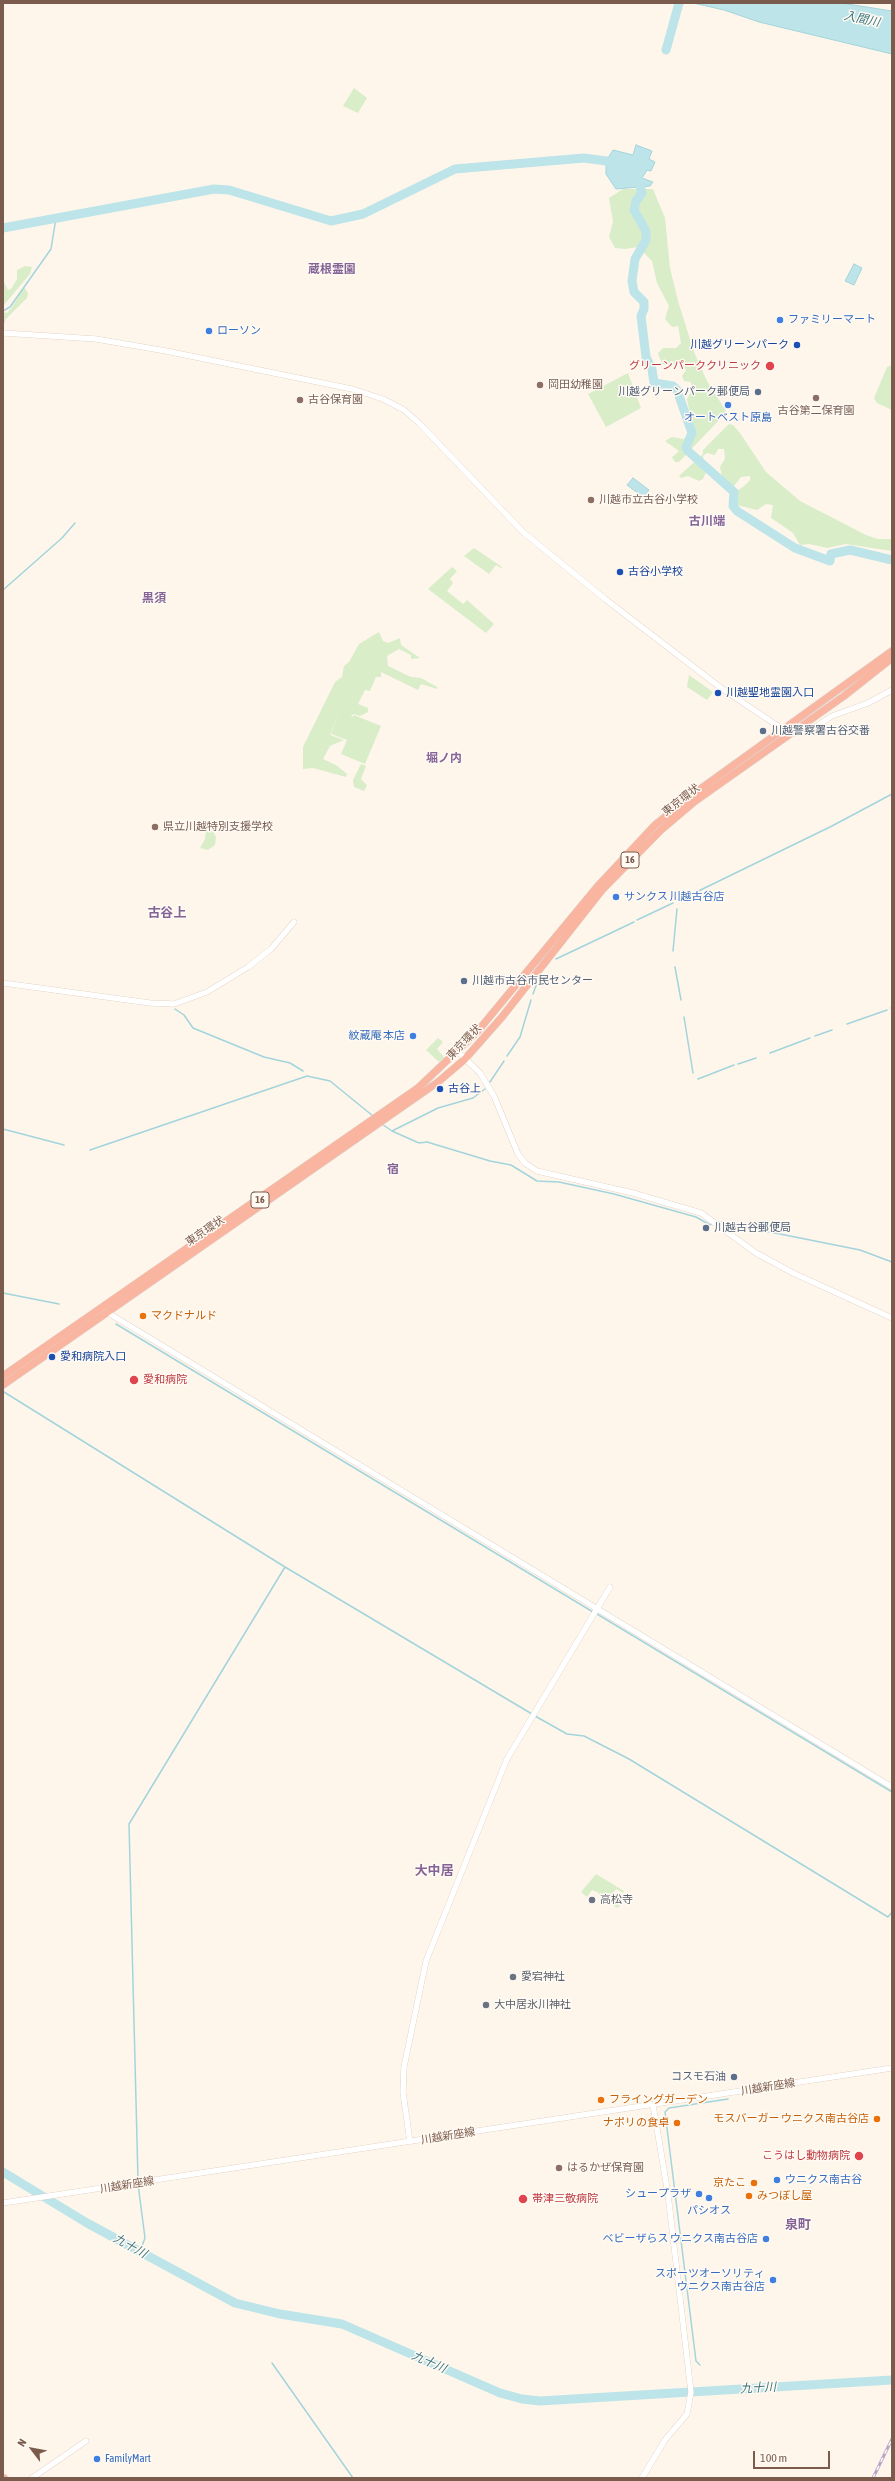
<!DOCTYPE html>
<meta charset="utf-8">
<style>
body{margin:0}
#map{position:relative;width:895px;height:2481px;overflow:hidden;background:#fef6eb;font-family:"Asap Condensed",sans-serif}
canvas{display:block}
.frame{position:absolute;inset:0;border:4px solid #7b5b4b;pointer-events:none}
.north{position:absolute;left:12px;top:2429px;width:40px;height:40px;-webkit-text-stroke:3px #fffaf3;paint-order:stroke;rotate:302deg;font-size:11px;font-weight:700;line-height:16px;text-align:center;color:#7b5b4b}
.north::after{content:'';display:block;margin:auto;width:14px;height:18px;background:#7b5b4b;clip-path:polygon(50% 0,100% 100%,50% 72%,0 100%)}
.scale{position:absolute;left:753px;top:2451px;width:77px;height:18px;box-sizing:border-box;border:2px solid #7b5b4b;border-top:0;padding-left:5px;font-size:12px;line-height:14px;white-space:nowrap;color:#7b5b4b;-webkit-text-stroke:3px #fffaf3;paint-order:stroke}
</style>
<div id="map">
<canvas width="895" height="2481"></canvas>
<div class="frame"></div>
<div class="north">N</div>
<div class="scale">100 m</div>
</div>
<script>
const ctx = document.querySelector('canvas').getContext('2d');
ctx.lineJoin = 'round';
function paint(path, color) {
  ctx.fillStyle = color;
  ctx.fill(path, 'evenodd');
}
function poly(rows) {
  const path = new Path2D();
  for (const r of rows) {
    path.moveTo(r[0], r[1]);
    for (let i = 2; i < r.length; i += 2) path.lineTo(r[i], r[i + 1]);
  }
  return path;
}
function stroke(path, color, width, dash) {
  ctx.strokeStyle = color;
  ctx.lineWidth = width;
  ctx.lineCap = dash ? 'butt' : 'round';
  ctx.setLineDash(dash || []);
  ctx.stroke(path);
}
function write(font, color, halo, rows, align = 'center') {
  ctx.font = font + ' "Asap Condensed","Noto Sans JP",sans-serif';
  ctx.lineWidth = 3;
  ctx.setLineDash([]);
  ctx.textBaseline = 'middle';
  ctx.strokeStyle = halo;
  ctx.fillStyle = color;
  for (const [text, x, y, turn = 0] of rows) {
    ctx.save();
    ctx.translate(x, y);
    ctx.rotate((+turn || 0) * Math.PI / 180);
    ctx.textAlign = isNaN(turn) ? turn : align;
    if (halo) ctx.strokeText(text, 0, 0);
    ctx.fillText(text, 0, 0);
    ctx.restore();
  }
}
const green = poly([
 [354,88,367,98,358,113,343,106],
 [623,189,653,189,665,218,670,268,678,301,694,352,707,381,726,411,723,416,679,462,675,462,672,457,679,451,665,441,672,437,683,439,688,437,693,429,687,399,692,390,691,382,684,381,682,376,686,370,680,361,671,366,663,364,660,359,658,353,663,348,676,348,681,343,678,326,672,327,665,319,669,306,657,283,652,261,638,247,625,249,615,248,609,237,613,222,609,198],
 [25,266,32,267,30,274,3,306,3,280,8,290,11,289,17,279,17,270],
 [24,287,28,293,27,298,6,319,3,327,3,312,7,313,12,307],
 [892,365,892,410,877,403,874,398,887,367],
 [628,373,641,408,606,427,588,394],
 [729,424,733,425,740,433,766,472,800,501,866,535,878,539,892,539,892,551,846,544,827,548,809,544,800,545,793,533,771,518,773,505,766,504,757,510,732,504,729,499,731,494,743,487,750,480,750,476,741,477,734,486,723,481,720,467,725,459,724,449,718,449,715,455,707,453,703,456,704,464,708,468,703,479,699,481,688,476,681,478,679,476,703,454,703,450],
 [474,548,502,567,501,568,496,565,489,574,464,556],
 [452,567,457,571,450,579,453,583,447,591,463,604,467,600,494,624,486,633,428,589],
 [379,632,383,641,388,643,400,638,401,645,420,658,411,659,411,655,399,649,387,656,388,666,411,677,421,678,437,687,437,689,421,684,418,690,381,672,381,677,376,677,370,691,365,690,358,704,368,708,368,712,360,716,354,714,351,716,353,717,354,715,381,726,365,764,341,754,347,740,331,734,340,711,330,735,344,740,330,746,323,759,336,765,347,774,346,777,313,768,303,769,303,747,335,682,342,677,344,666,349,662,359,644],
 [689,675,713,692,707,700,687,687],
 [361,764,366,766,361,779,367,785,364,791,354,787,353,780],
 [206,829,213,831,216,837,215,845,208,850,200,848,205,839],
 [438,1038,443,1042,437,1049,444,1057,439,1062,426,1050],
 [596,1874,624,1891,623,1893,616,1889,610,1898,620,1906,617,1908,597,1892,592,1890,587,1897,581,1892]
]);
const water = poly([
 [693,3,841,3,892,11,892,54,759,22,724,10,693,3],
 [636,145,652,151,649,159,655,162,651,171,647,170,642,178,653,182,650,186,616,189,606,174,606,161,613,150,633,155,636,145],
 [854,264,862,268,854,285,845,281,854,264],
 [633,478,649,490,643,497,627,485,633,478]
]);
const stream = poly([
 [3,311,10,307,51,249,56,218],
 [3,590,62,538,75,523],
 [680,900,832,826,892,794],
 [637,920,673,903],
 [673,951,677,909],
 [556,959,634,922],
 [675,967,681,1000],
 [533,994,537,983],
 [891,1008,892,1008],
 [175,1009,184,1015,193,1028,264,1057,290,1063,303,1071],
 [684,1017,693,1073],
 [847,1024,887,1010],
 [815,1036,832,1030],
 [770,1053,810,1038],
 [507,1056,520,1037,531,1000],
 [738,1064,756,1058],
 [698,1079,734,1065],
 [490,1082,504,1061],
 [382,1124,392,1131,419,1143,427,1142,490,1161,511,1165,537,1181,559,1182,614,1194,696,1217,710,1225,712,1223],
 [3,1129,64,1145],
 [392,1131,438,1108,473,1098,485,1089],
 [90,1150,307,1076,330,1081,373,1116],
 [715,1221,860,1250,892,1262],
 [3,1293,59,1304],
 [116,1324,593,1612],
 [4,1392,285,1567,532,1714],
 [597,1614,892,1792],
 [535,1716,567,1734,584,1736,629,1759,888,1917,892,1912],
 [138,2180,129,1824,285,1567],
 [138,2184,145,2238,140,2251],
 [272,2363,353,2478],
 [700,2365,696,2361,665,2112,669,2108,728,2099]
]);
const river = poly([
 [666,50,679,3],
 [637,175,642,193,636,201,634,210,646,231,646,240,635,259,632,281,634,292,644,302,644,309,641,316,646,357,652,369,654,383,673,386,677,390,692,433,686,447,688,451,734,492,733,506,737,511,795,548,830,561,831,554,850,550,892,560],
 [3,228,214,189,229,190,331,221,363,214,455,169,584,158,606,161,617,160],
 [3,2172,87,2223,235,2303,280,2314,342,2324,500,2393,522,2399,540,2401,892,2380]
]);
const secondary = poly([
 [3,333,96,339,166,351,352,389,383,399,404,410,419,423,523,532,605,599,721,688,790,734,807,732,832,716,868,703,892,690],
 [3,983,150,1003,174,1004,207,992,248,967,271,949,294,922],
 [458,1052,480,1073,494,1096,518,1154,525,1163,537,1171,633,1193,701,1213,756,1253,793,1273,892,1318],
 [105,1311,892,1787],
 [410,2142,403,2092,404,2067,426,1961,507,1759,610,1587],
 [3,2203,892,2068],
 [32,2478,86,2441],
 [642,2478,665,2440,687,2414,691,2392,668,2194,653,2105]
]);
const highway = poly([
 [3,1376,418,1088,477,1032,597,887,655,825,703,787,892,651],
 [3,1385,438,1082,465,1059,502,1017,602,890,661,830,694,802,844,696,892,658],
 [3,2478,4,2478]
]);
const rail = poly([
 [873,2478,892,2439]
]);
const markers = [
 [780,320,4,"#3f7fe0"],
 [209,331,4,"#3f7fe0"],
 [797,345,4,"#1a4fb4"],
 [770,366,5,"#e0444e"],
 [540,385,4,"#8d6e63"],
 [758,392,4,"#5c6f8a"],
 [816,398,4,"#8d6e63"],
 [300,400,4,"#8d6e63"],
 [728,405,4,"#3f7fe0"],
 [591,500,4,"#8d6e63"],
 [620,572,4,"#1a4fb4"],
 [718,693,4,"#1a4fb4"],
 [763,731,4,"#5c6f8a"],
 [155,827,4,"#8d6e63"],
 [616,897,4,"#3f7fe0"],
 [464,981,4,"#5c6f8a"],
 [413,1036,4,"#3f7fe0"],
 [440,1089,4,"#1a4fb4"],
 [706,1228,4,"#5c6f8a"],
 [143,1316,4,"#e8710a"],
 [52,1357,4,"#1a4fb4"],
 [134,1380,5,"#e0444e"],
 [592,1900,4,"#6b7280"],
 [513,1977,4,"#6b7280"],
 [486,2005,4,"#6b7280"],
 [734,2077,4,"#5c6f8a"],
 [601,2100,4,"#e8710a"],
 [877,2119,4,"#e8710a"],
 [677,2123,4,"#e8710a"],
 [859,2156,5,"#e0444e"],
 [559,2168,4,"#8d6e63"],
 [777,2180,4,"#3f7fe0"],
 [754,2183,4,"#e8710a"],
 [699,2194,4,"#3f7fe0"],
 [749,2196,4,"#e8710a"],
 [709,2198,4,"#3f7fe0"],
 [523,2199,5,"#e0444e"],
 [766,2239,4,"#3f7fe0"],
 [773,2280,4,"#3f7fe0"],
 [97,2459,4,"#3f7fe0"]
];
const shields = [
 [630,860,18],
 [260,1200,18]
];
const shieldNames = [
 ["16",630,860],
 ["16",260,1200]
];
const shopNames = [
 ["ファミリーマート",788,320],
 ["ローソン",217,331],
 ["オートベスト原島",728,418,"center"],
 ["サンクス 川越古谷店",624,897],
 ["紋蔵庵 本店",405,1036,"right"],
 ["ウニクス南古谷",785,2180],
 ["シュープラザ",691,2194,"right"],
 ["パシオス",709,2211,"center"],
 ["ベビーザらス ウニクス南古谷店",758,2239,"right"],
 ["スポーツオーソリティ",765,2274,"right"],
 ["ウニクス南古谷店",765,2287,"right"],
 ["FamilyMart",105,2459]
];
const transitNames = [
 ["川越グリーンパーク",789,345,"right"],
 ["古谷小学校",628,572],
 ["川越聖地霊園入口",726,693],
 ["古谷上",448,1089],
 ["愛和病院入口",60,1357]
];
const healthNames = [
 ["グリーンパーククリニック",761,366],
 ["愛和病院",143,1380,"left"],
 ["こうはし動物病院",850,2156],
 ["帯津三敬病院",532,2199,"left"]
];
const educationNames = [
 ["岡田幼稚園",548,385],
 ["古谷保育園",308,400],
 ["古谷第二保育園",816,411,"center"],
 ["川越市立古谷小学校",599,500],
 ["県立川越特別支援学校",163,827],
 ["はるかぜ保育園",567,2168]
];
const serviceNames = [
 ["川越グリーンパーク郵便局",750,392,"right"],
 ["川越警察署古谷交番",771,731],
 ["川越市古谷市民センター",472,981],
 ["川越古谷郵便局",714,1228],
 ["コスモ石油",726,2077,"right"]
];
const streetNames = [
 ["東京環状",681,800,-38],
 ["東京環状",464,1042,-46],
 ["東京環状",205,1231,-34],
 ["川越新座線",768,2087,-9],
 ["川越新座線",448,2136,-9],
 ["川越新座線",127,2185,-9]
];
const foodNames = [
 ["マクドナルド",151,1316],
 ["フライングガーデン",609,2100],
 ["モスバーガー ウニクス南古谷店",869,2119,"right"],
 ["ナポリの食卓",669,2123,"right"],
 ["京たこ",746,2183,"right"],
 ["みつぼし屋",757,2196]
];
const worshipNames = [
 ["高松寺",600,1900],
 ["愛宕神社",521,1977],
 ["大中居氷川神社",494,2005]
];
const waterNames = [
 ["入間川",862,19,12],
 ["九十川",130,2246,29],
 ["九十川",429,2362,24],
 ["九十川",758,2388,-3]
];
const neighbourhoodNames = [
 ["蔵根霊園",332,269],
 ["古川端",707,521],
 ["黒須",154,598],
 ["堀ノ内",444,758],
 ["宿",393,1169]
];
const quarterNames = [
 ["古谷上",167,913],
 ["大中居",434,1871],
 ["泉町",798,2225]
];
paint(green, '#d8edc8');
paint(water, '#bde4e9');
stroke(water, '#a3d4dc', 1);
stroke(stream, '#a3d4dc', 1.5);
stroke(river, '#bde4e9', 9);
stroke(secondary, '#d7c0af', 6);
stroke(highway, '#ddd4d0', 8);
stroke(secondary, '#fff', 5.5);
stroke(highway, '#fab5a0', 7);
stroke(rail, '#b9a7ca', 3);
stroke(rail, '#fffaf3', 1.5, [4.5]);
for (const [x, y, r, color] of markers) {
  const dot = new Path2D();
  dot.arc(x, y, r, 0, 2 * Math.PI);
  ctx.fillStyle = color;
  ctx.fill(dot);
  stroke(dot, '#fffaf3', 1.5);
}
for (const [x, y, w] of shields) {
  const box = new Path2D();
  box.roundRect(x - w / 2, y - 8, w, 16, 3);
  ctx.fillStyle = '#fffaf3';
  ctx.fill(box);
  stroke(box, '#7b5b4b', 1);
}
write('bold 10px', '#7b5b4b', null, shieldNames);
write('11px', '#366cbe', '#fffaf3', shopNames, 'left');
write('11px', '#164399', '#fffaf3', transitNames, 'left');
write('11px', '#be3a42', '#fffaf3', healthNames, 'right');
write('11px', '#785e54', '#fffaf3', educationNames, 'left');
write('11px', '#4e5e75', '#fffaf3', serviceNames, 'left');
write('11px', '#7b5b4b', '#fffaf3', streetNames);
write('11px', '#c56008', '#fffaf3', foodNames, 'left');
write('11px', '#5b616d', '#fffaf3', worshipNames, 'left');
write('italic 12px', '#3d7781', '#fffaf3', waterNames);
write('bold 12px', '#846497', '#fffaf3', neighbourhoodNames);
write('bold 13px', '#846497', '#fffaf3', quarterNames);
</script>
